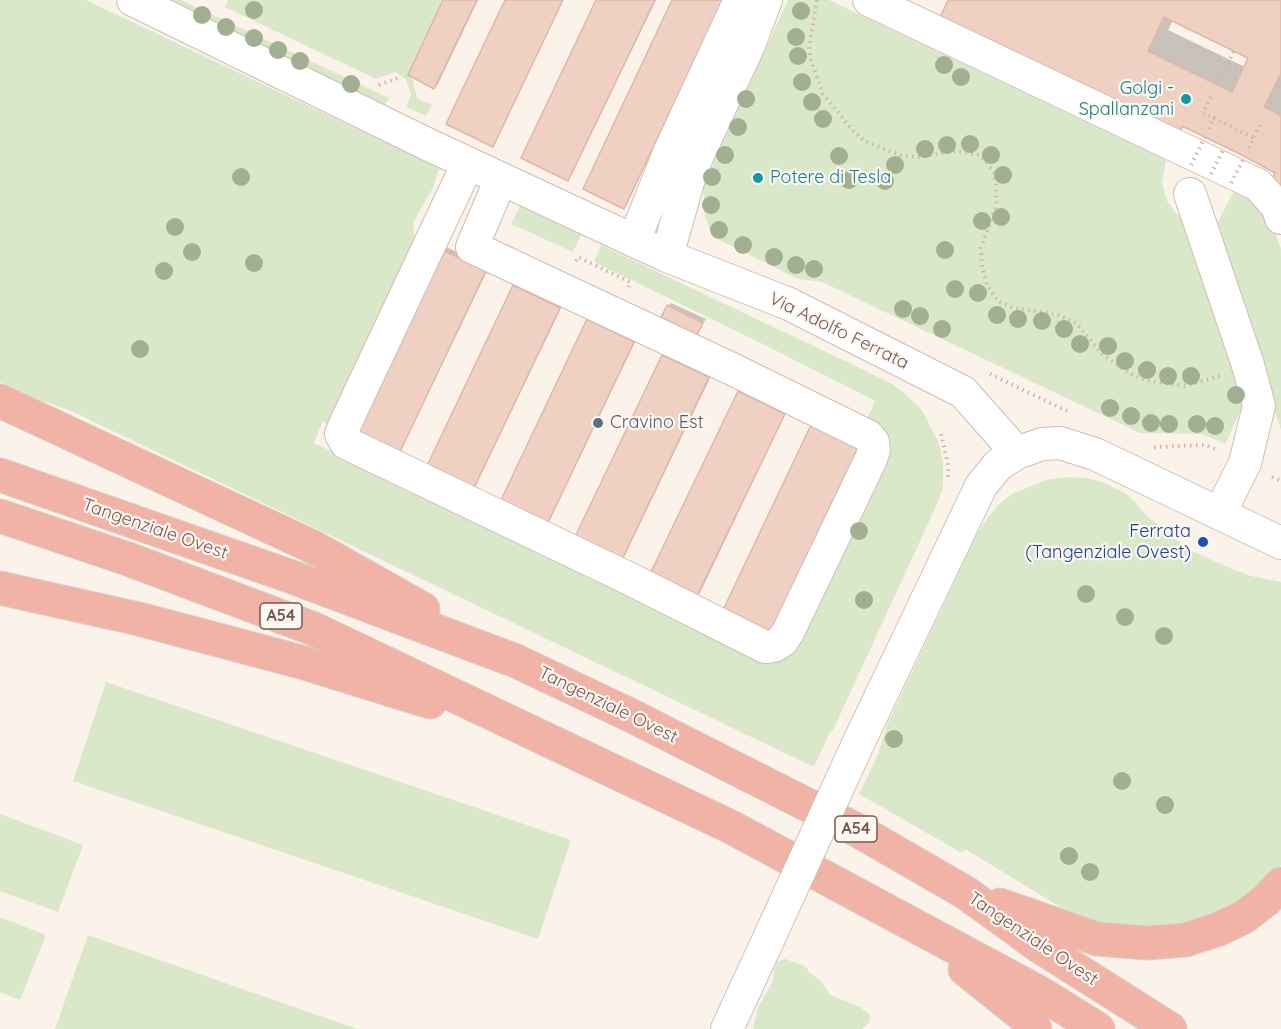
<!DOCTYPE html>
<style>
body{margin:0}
canvas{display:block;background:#fbf3ea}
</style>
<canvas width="1281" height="1029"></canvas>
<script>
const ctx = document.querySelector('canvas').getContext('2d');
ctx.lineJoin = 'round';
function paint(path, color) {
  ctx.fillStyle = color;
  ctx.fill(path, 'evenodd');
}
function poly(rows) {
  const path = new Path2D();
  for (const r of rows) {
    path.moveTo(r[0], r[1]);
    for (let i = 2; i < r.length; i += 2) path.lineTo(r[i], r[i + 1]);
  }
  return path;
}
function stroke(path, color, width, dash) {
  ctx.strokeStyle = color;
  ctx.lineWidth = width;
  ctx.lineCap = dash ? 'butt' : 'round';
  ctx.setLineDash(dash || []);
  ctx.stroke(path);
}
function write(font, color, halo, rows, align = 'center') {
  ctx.font = font + ' Quicksand,sans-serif';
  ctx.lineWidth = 4.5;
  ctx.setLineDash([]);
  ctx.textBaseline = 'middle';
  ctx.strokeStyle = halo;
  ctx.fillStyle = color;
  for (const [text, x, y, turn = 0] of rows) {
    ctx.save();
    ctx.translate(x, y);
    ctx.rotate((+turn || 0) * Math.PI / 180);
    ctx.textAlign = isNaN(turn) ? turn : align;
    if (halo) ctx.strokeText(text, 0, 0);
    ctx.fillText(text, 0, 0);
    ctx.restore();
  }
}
const green = poly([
 [0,0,86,0,439,168,434,186,413,223,415,238,329,424,323,421,314,443,758,655,880,468,866,422,875,401,767,346,594,262,601,245,891,383,903,392,922,410,939,443,943,461,943,486,939,500,833,730,830,732,814,767,69,410,39,400,0,382],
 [165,0,181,0,389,98,385,105],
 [228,0,448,0,412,77,417,98,432,105,426,116,406,107,411,95,406,79,395,72,376,79,225,7],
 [788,0,829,0,1166,160,1162,183,1167,201,1176,213,1189,223,1247,397,1225,444,1202,434,1140,433,822,282,798,279,721,241,710,230,705,217,703,186],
 [1236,187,1267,211,1281,249,1281,430,1213,232],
 [520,206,581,235,573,252,511,224],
 [1066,477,1087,478,1105,483,1128,495,1147,516,1190,550,1230,568,1251,576,1281,582,1281,865,1257,890,1236,905,1189,925,1130,929,1096,922,1070,913,967,850,960,852,859,794,877,757,887,725,976,536,986,520,998,505,1012,494,1046,480],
 [106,682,571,840,538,939,73,781],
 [0,814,83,845,58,912,0,891],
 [0,917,46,935,20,1000,0,992],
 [88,935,357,1029,55,1029],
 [786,959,806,967,809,972,821,981,830,995,860,1007,869,1014,870,1019,868,1024,862,1029,753,1029,758,1007,772,983,776,962]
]);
const shadow = poly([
 [445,0,478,0,438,84,434,87],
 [507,0,563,0,496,141,493,145],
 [598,0,656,0,571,176,567,179],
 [674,0,723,0,627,204,624,207],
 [950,0,1281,0,1281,185,1277,173,1265,164,1185,126,1178,133],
 [1173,20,1250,57,1245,67,1168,30],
 [444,246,489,267,401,450,398,454],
 [518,282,563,304,475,487,472,490,514,286],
 [671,303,706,319,696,334,668,306],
 [592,317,637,338,549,521,546,525,589,320],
 [667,352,712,374,624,557,621,560,576,539,663,356],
 [742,388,787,410,700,593,696,597,739,392],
 [816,423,861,444,773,627,770,631]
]);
const building = poly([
 [443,0,477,0,434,89,408,75,443,0],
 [505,0,563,0,493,147,446,124,505,0],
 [596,0,655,0,568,181,521,158,596,0],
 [672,0,723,0,624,209,583,189,672,0],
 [948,0,1281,0,1281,73,1264,107,1281,115,1281,186,1271,182,1275,173,1240,154,1182,126,1178,135,939,20,948,0],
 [1164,17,1248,58,1232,92,1148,51,1164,17],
 [439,248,486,271,398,456,351,433,439,248],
 [513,285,560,308,472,492,425,470,513,285],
 [667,305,703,323,697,335,661,318,667,305],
 [587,319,634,342,546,527,499,504,587,319],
 [662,355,709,377,621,562,574,539,662,355],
 [738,391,785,414,696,598,649,576,738,391],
 [811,425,858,448,770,632,723,610,811,425]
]);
const path = poly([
 [817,0,809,47,811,60,823,94,854,132,865,141,902,156,918,157,956,151,968,153,978,155,987,163,994,173,996,186,996,206,981,248,982,268,988,287,999,302,1014,308,1056,314,1076,323,1102,354,1129,373,1145,380,1185,386,1220,376],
 [1186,44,1241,71],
 [379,85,398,78],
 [1217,85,1234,51],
 [1211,97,1203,113,1214,118],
 [1268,109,1281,81],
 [1209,129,1214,118,1254,138],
 [1249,148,1262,121],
 [576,261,578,257,630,282,629,287],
 [990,374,1067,411],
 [941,434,948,465,948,480],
 [1154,447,1205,445,1217,450],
 [1272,477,1281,481]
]);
const minor = poly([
 [133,0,427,144,598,224,667,256,789,304,963,392,1017,453],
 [869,0,1258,185,1277,206,1281,218],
 [468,163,346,422,341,434,346,443,630,579,765,647,774,646,782,641,788,632,871,459,874,450,873,442,868,436,732,369,472,247,501,179],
 [1190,194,1248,365,1259,406,1245,463,1220,513],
 [634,241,669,153,740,0],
 [667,256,692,168,749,45,766,0],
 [857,746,981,486,998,465,1017,453,1042,444,1060,443,1095,454,1281,543],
 [727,1029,769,938]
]);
const highway = poly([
 [0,401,313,547,423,609],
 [0,475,295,578,516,661,630,715,857,830,966,893,1039,946,1170,1029],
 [0,516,128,559,314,629,731,827,1042,994,1098,1029],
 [0,588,139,619,301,662,430,702],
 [1000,905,1097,939,1147,943,1185,940,1219,929,1244,917,1266,900,1281,884],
 [965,969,1026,1018,1035,1029]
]);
const pathBridge = poly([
 [1191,165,1205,137],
 [1211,174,1225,146],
 [1231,183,1245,156]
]);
const minorBridge = poly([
 [769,938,857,746]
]);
const trees = [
 [254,10],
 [801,11],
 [202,15],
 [226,27],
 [796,37],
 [254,38],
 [278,50],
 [798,56],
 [300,61],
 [944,65],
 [961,77],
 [802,82],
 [351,84],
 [746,99],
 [812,102],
 [823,119],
 [738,127],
 [970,144],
 [947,145],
 [925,149],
 [725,155],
 [991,155],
 [839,156],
 [895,165],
 [1003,175],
 [241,177],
 [712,177],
 [849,180],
 [885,181],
 [711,205],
 [1001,217],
 [982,221],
 [175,227],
 [719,230],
 [743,245],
 [945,250],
 [192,252],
 [774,257],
 [254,263],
 [796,265],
 [814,269],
 [164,271],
 [955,289],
 [978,293],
 [903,309],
 [997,315],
 [920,316],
 [1018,319],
 [1042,321],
 [942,329],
 [1064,329],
 [1080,344],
 [1108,346],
 [140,349],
 [1125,361],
 [1147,370],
 [1168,376],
 [1191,376],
 [1236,395],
 [1110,408],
 [1131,416],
 [1151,423],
 [1169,424],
 [1197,424],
 [1215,426],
 [859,531],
 [1086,594],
 [864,600],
 [1125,617],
 [1164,636],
 [894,739],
 [1122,781],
 [1165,805],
 [1069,856],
 [1090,872]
];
const markers = [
 [1186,99,6,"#0f9aa8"],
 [758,178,6,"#0f9aa8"],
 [598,423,6,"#5c6f8a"],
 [1203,542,6,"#1a4fb4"]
];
const shields = [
 [281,616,42],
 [856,829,42]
];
const shieldNames = [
 ["A54",281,616],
 ["A54",856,829]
];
const cultureNames = [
 ["Golgi -",1174,89],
 ["Spallanzani",1174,110],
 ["Potere di Tesla",770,178,"left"]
];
const streetNames = [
 ["Via Adolfo Ferrata",839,331,26],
 ["Tangenziale Ovest",155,529,19],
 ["Tangenziale Ovest",608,705,26],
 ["Tangenziale Ovest",1033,939,34]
];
const serviceNames = [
 ["Cravino Est",610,423]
];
const transitNames = [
 ["Ferrata",1191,532],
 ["(Tangenziale Ovest)",1191,553]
];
paint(green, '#d8e8c9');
paint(shadow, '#0003');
paint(building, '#efd1c4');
stroke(building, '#e0b7a5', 1.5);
stroke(minor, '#cfbdb3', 34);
stroke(highway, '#d8d1ce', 35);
stroke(path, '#d4b4a7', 4, [1.5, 4.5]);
stroke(minor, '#fff', 32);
stroke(highway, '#f0b3a6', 33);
stroke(minorBridge, '#cfbdb3', 34, []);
stroke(pathBridge, '#d4b4a7', 4, [1.5, 4.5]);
stroke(minorBridge, '#fff', 32);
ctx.fillStyle = '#a2b091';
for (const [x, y] of trees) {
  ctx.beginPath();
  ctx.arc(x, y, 9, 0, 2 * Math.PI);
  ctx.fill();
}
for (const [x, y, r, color] of markers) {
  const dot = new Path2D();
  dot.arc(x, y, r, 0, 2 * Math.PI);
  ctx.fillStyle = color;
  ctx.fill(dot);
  stroke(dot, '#fef7f1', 2);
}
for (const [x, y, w] of shields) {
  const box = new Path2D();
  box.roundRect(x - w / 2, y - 13, w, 26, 4.5);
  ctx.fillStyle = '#fef7f1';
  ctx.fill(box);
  stroke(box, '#74594f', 1.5);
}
write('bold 16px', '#74594f', null, shieldNames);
write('18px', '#0d838f', '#fef7f1', cultureNames, 'right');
write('18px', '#74594f', '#fef7f1', streetNames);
write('18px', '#4e5e75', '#fef7f1', serviceNames, 'left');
write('18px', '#164399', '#fef7f1', transitNames, 'right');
</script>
